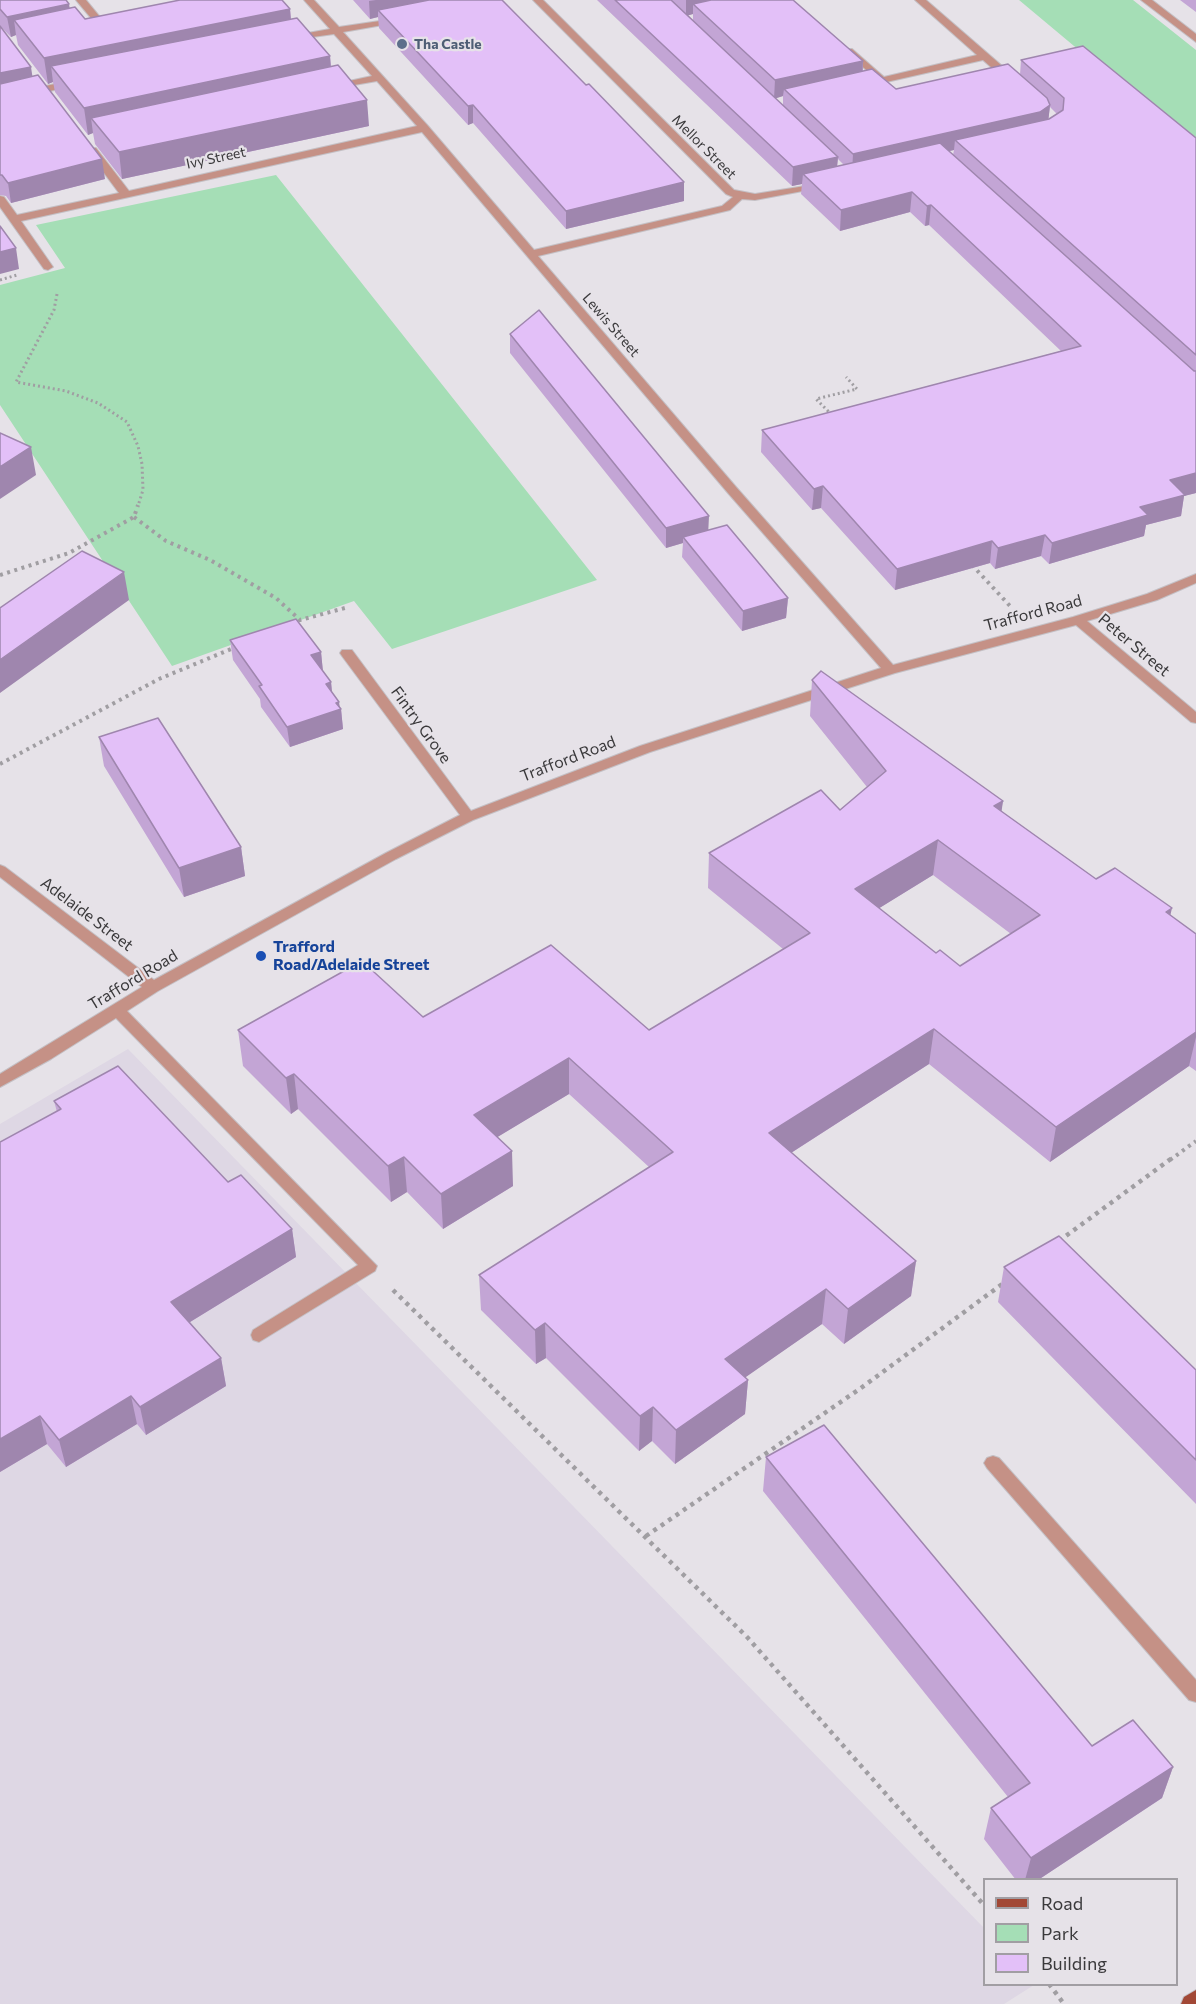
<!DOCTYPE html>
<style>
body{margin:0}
#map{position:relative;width:1196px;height:2004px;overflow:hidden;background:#e6e2e8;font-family:Commissioner,sans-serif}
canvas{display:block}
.legend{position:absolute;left:983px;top:1878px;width:195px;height:108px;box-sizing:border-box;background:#e6e2e8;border:2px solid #a19ea3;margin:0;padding:8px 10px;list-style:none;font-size:18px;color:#3a393b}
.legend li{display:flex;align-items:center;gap:12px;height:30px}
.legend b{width:30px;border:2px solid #a19ea3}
</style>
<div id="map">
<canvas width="1196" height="2004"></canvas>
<ul class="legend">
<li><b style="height:8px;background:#a24836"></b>Road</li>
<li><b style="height:16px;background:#a5deb6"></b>Park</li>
<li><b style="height:16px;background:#e3c0f8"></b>Building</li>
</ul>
</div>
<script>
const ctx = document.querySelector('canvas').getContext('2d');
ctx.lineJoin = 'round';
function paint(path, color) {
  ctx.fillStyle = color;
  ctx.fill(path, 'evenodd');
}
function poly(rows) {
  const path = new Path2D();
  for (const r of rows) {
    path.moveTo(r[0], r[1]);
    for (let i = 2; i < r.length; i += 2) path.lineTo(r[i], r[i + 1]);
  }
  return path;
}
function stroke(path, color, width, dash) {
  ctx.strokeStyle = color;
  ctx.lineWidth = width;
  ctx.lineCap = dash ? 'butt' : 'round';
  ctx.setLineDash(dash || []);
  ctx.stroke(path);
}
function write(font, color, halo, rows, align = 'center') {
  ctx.font = font + ' Commissioner,sans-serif';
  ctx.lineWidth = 4.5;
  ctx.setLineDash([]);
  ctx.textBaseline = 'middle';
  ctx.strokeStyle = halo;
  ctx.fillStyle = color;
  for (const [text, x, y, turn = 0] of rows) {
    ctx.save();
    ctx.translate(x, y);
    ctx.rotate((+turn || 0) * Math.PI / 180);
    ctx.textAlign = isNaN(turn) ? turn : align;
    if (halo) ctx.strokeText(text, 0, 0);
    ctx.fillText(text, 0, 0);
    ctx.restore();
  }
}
const built = poly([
 [128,1049,984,1928,984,1984,1034,1985,1004,2004,0,2004,0,1124]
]);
const green = poly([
 [1019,0,1133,0,1196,50,1196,148],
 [276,175,597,580,392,649,354,601,172,666,0,405,0,285,65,268,36,225]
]);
const pathFar2 = poly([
 [0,280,17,275],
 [57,294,54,310,16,382,66,391,98,403,127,422,138,446,142,464,143,490,138,506],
 [832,415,816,399,857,389,846,377]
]);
const pathFar1 = poly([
 [134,517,166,541,210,560,276,598,300,620,345,608],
 [972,565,1010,606],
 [0,575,69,553,134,517,138,505],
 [0,764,159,679,236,647],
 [1170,1160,1196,1141]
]);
const path = poly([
 [1059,1241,1172,1158],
 [393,1290,748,1638,984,1905],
 [646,1536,861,1388,1005,1282],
 [1049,1984,1064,2004]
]);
const minor = poly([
 [76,0,86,0,104,22,102,24,96,24,76,0],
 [304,0,314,0,339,27,400,18,400,22,343,32,428,126,534,250,722,206,733,197,726,194,533,0,543,0,734,190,755,194,824,183,824,187,755,200,742,199,730,210,538,256,736,487,893,665,1073,617,1147,594,1196,574,1196,583,1157,600,1087,621,1196,712,1196,723,1191,722,1076,625,895,673,650,752,473,820,396,859,158,991,127,1011,377,1266,375,1271,259,1342,253,1340,251,1335,253,1330,358,1265,116,1018,51,1059,0,1087,0,1074,142,987,0,877,0,865,5,867,154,980,386,853,460,815,342,656,340,653,342,650,352,650,471,811,640,746,881,668,728,493,422,132,21,221,53,267,48,270,44,269,0,207,0,196,4,197,17,215,119,193,87,150,88,148,96,148,129,191,417,126,377,81,331,89,331,85,372,76,334,34,291,40,291,36,330,29,304,0],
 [915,0,926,0,1016,78,1016,82,1008,82,983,60,882,83,846,53,846,49,852,49,884,77,977,55,915,0],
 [1141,0,1152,0,1196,34,1196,42,1141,0],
 [73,80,78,83,77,85,0,102,0,96,73,80],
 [993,1456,999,1458,1196,1680,1196,1702,1189,1700,987,1468,984,1463,987,1458,993,1456]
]);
const major = poly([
 [1196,1990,1196,2004,1181,2004,1184,1997,1196,1990]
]);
const wall = poly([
 [0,0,69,8,85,19,290,9,291,19,330,56,331,67,369,126,122,179,95,144,93,133,88,135,55,92,53,82,48,84,18,45,16,35,11,37,1,27,32,77,105,179,11,203,6,196,0,195],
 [353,0,502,0,684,201,566,229,473,123,468,125,379,28,378,17,370,19],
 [597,0,793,0,863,61,863,71,896,89,1020,75,1021,60,1196,138,1196,493,1184,496,1181,516,1146,525,1144,536,1049,564,1041,556,995,569,990,563,895,590,821,508,812,510,761,452,762,430,1061,351,929,225,925,226,910,212,840,231,801,194,802,184,792,186],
 [693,14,693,20,688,15],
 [783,96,783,105,775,98],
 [1050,107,1057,114,1048,120],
 [954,150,953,155,949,151],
 [838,159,844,165,837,167],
 [1180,0,1196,0,1196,12],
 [510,334,709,530,788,598,786,618,742,631,682,557,683,543,666,548,510,353],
 [230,640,321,652,323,672,331,682,332,692,341,709,343,729,290,747,261,707,260,699,233,660],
 [812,680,1003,801,1001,811,1096,879,1170,915,1196,934,1196,1071,1189,1066,1050,1162,929,1064,791,1153,916,1261,911,1296,844,1344,822,1324,745,1377,748,1380,745,1414,675,1464,652,1441,639,1451,546,1358,536,1364,481,1310,479,1275,649,1167,569,1094,497,1137,513,1186,443,1229,407,1192,391,1202,298,1109,291,1114,243,1066,238,1030,423,1017,649,1030,783,949,708,888,709,853,840,810,867,787,810,716],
 [933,875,1011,934,960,966,936,953,879,908],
 [99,737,241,847,245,876,184,897,104,766],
 [54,1101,228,1182,292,1229,296,1257,190,1322,221,1358,226,1386,146,1435,137,1424,66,1467,47,1444,0,1472,57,1112],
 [1004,1267,1196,1370,1196,1504,998,1302],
 [766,1457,1092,1746,1173,1767,1162,1798,1038,1880,1016,1880,984,1839,991,1808,1008,1797,763,1491]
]);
const shadedWall = poly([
 [376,0,436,0,378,10,378,17,370,19,369,1],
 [686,0,751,0,693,4,693,14,686,16],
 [69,4,72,23,14,20,16,35,11,37,7,17],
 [290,9,292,34,51,66,53,82,48,84,44,58],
 [330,56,332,82,91,118,93,133,88,135,84,108],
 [863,61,862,80,784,89,783,96,774,99,775,80],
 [31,67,34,87,0,94,0,73],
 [367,100,369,126,122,179,119,152],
 [473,105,473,123,468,125,468,106],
 [1050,105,1048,124,955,140,954,150,852,173,853,154],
 [838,157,836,176,803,174,802,184,792,186,793,167],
 [102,159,105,179,11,203,8,183],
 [684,182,684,201,566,229,566,211],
 [912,192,910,212,840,231,841,210],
 [931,205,929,225,925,226,927,206],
 [16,248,19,269,0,274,0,252],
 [31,447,36,475,0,499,0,467],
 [1196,473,1196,493,1184,496,1181,516,1146,525,1144,536,1049,564,1052,543,1140,507,1170,480],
 [823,486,821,508,812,510,814,489],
 [709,516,708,536,683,537,683,543,666,548,666,528],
 [1045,535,1041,556,995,569,998,548],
 [992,541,990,563,895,590,897,569],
 [124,572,129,600,0,693,0,660],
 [788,598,786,618,742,631,743,611],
 [321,652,323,672,311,655],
 [331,682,333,703,326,684],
 [339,702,340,709,341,709,343,729,290,747,287,727],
 [1003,801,998,836,994,806],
 [938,840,933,875,852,925,855,889],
 [241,847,245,876,184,897,179,868],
 [1172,908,1164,943,1166,912],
 [934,1029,929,1064,766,1169,769,1133],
 [1196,1032,1196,1037,1189,1066,1050,1162,1056,1127],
 [569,1058,569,1094,476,1150,474,1115],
 [294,1074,298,1109,291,1114,286,1078],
 [512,1151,513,1186,443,1229,441,1194],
 [404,1157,407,1192,391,1202,388,1166],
 [292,1229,296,1257,177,1330,171,1302],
 [916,1261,911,1296,844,1344,848,1309],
 [826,1289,822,1324,723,1393,725,1359],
 [545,1323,546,1358,536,1364,535,1330],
 [221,1358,226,1386,146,1435,140,1407],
 [748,1380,745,1414,675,1464,676,1430],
 [131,1396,137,1424,66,1467,59,1440],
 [653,1407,652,1441,639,1451,640,1416],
 [40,1416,47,1444,0,1472,0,1439],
 [1173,1767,1162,1798,1038,1880,1025,1880,1031,1858]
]);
const building = poly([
 [0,0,66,0,69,4,7,17,0,9,0,0],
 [180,0,282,0,290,9,44,58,14,20,75,7,85,19,180,0],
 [429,0,502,0,586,85,589,84,684,182,566,211,473,105,468,106,378,10,429,0],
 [615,0,671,0,838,157,793,167,615,0],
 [711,0,793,0,863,61,775,80,693,4,711,0],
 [297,18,330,56,84,108,51,66,297,18],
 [0,26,31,67,0,73,0,26],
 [1083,46,1196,138,1196,355,955,140,1049,119,1063,110,1064,98,1021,60,1083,46],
 [1008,64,1047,98,1050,105,1040,112,853,154,784,89,872,69,896,89,1008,64],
 [338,65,367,100,119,152,91,118,338,65],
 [38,75,102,159,8,183,2,175,0,175,0,84,38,75],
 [940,143,1194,371,1196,371,1196,473,1170,480,1185,495,1140,507,1148,515,1052,543,1045,535,998,548,992,541,897,569,823,486,814,489,762,430,1081,346,931,205,927,206,912,192,841,210,803,174,940,143],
 [0,226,16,248,0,252,0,226],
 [539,310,709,516,666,528,510,334,539,310],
 [0,433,31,447,0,467,0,433],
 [727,525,788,598,743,611,683,537,727,525],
 [82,551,124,572,0,660,0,608,82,551],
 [296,619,321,652,311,655,331,682,326,684,339,702,336,703,341,709,287,727,259,686,262,685,230,640,296,619],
 [821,671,1003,801,994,806,1096,879,1115,868,1172,908,1166,912,1196,934,1196,1032,1056,1127,934,1029,769,1133,916,1261,848,1309,826,1289,725,1359,748,1380,676,1430,653,1407,640,1416,545,1323,535,1330,479,1275,673,1152,569,1058,474,1115,512,1151,441,1194,404,1157,388,1166,294,1074,286,1078,238,1030,362,961,423,1017,551,945,649,1030,810,933,709,853,821,790,840,810,886,771,812,680,821,671],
 [938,840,1040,915,960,966,940,950,936,953,855,889,938,840],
 [158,718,241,847,179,868,99,737,158,718],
 [118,1066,228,1182,241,1175,292,1229,171,1302,221,1358,140,1407,131,1396,59,1440,40,1416,0,1439,0,1142,61,1109,54,1101,118,1066],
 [1059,1236,1196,1370,1196,1460,1004,1267,1059,1236],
 [824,1425,1092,1746,1133,1720,1173,1767,1031,1858,991,1808,1030,1783,766,1457,824,1425]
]);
const markers = [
 [402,44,6,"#5c6f8a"],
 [261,956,6,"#1a4fb4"]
];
const farServicenames = [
 ["Tha Castle",414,44]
];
const farStreetnames = [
 ["Mellor Street",704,147,45],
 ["Ivy Street",216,158,-12],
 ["Lewis Street",611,325,49]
];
const streetNames = [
 ["Trafford Road",1033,613,-15],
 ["Peter Street",1134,645,40],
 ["Fintry Grove",421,725,54],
 ["Trafford Road",568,759,-21],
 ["Adelaide Street",87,914,37],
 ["Trafford Road",133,980,-31]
];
const transitNames = [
 ["Trafford",273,947],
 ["Road/Adelaide Street",273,965]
];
paint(built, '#ded7e4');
paint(green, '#a5deb6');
stroke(minor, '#c4c0c5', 2);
stroke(major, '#c4c0c5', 2);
stroke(pathFar2, '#a09ea2', 3, [2, 3]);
stroke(pathFar1, '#a09ea2', 4, [3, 4.5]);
stroke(path, '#a09ea2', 4.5, [4, 5]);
paint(minor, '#c59186');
paint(major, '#a24836');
paint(wall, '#c3a5d5');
paint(shadedWall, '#9f86ae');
paint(building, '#e3c0f8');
stroke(building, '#9f86ae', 1.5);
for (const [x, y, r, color] of markers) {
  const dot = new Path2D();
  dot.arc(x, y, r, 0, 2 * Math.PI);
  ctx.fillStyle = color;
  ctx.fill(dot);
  stroke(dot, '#e6e2e8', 2);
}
write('bold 14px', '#4e5e75', '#e6e2e8', farServicenames, 'left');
write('14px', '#3a393b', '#e6e2e8', farStreetnames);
write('16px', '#3a393b', '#e6e2e8', streetNames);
write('bold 16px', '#164399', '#e6e2e8', transitNames, 'left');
</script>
